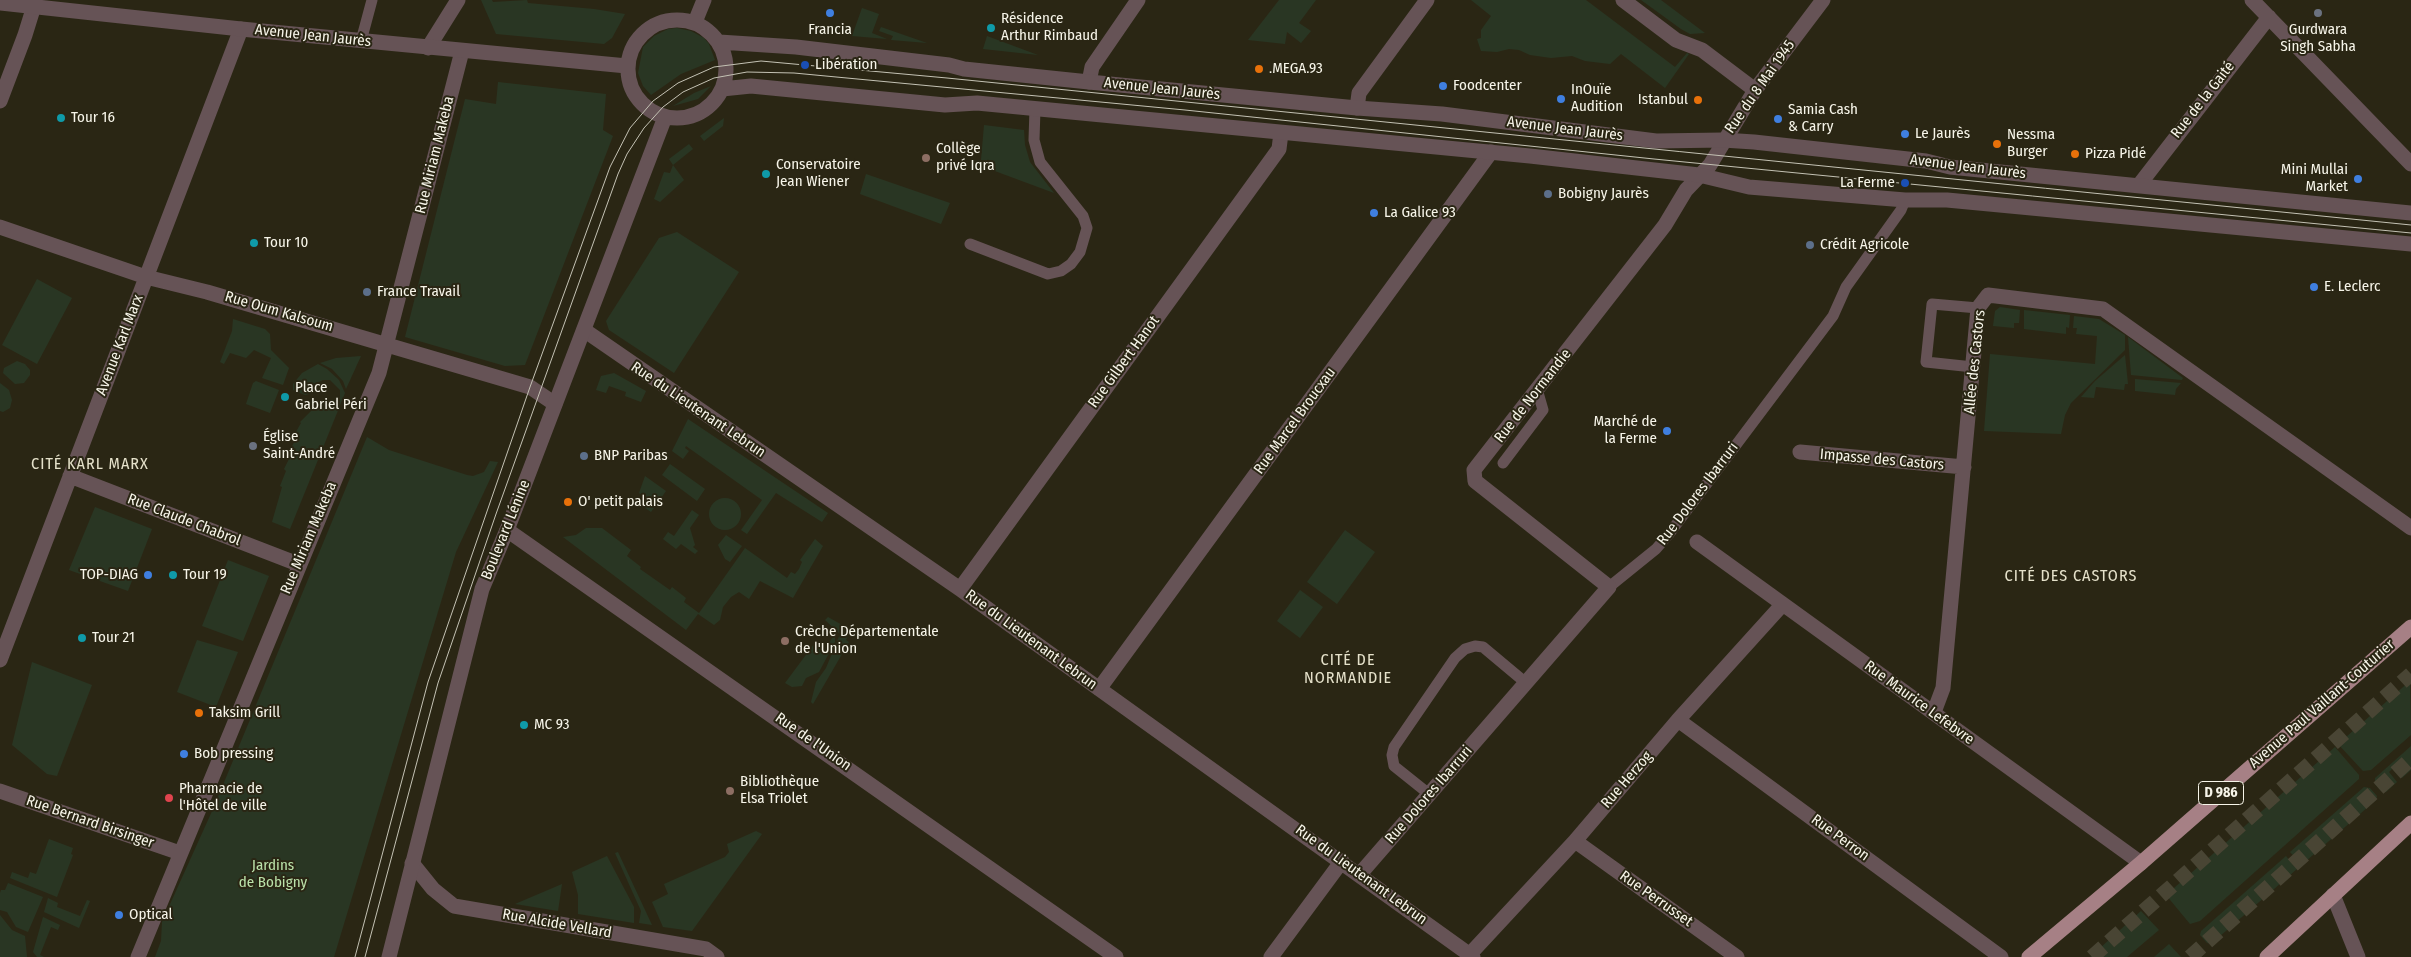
<!DOCTYPE html>
<meta charset="utf-8">
<style>
body{margin:0}
canvas{display:block;background:#2a2614}
</style>
<canvas width="2411" height="957"></canvas>
<script>
const ctx = document.querySelector('canvas').getContext('2d');
ctx.lineJoin = 'round';
function paint(path, color) {
  ctx.fillStyle = color;
  ctx.fill(path, 'evenodd');
}
function poly(rows) {
  const path = new Path2D();
  for (const r of rows) {
    if (r.length === 3) {
      path.moveTo(r[0] + r[2], r[1]);
      path.arc(r[0], r[1], r[2], 0, 2 * Math.PI);
      continue;
    }
    path.moveTo(r[0], r[1]);
    for (let i = 2; i < r.length; i += 2) path.lineTo(r[i], r[i + 1]);
  }
  return path;
}
function stroke(path, color, width, dash) {
  ctx.strokeStyle = color;
  ctx.lineWidth = width;
  ctx.lineCap = dash ? 'butt' : 'round';
  ctx.setLineDash(dash || []);
  ctx.stroke(path);
}
function write(font, color, halo, rows, align = 'center') {
  ctx.font = font + ' "Fira Sans Condensed",sans-serif';
  ctx.lineWidth = 4;
  ctx.setLineDash([]);
  ctx.textBaseline = 'middle';
  ctx.strokeStyle = halo;
  ctx.fillStyle = color;
  for (const [text, x, y, turn = 0] of rows) {
    ctx.save();
    ctx.translate(x, y);
    ctx.rotate((+turn || 0) * Math.PI / 180);
    ctx.textAlign = isNaN(turn) ? turn : align;
    if (halo) ctx.strokeText(text, 0, 0);
    ctx.fillText(text, 0, 0);
    ctx.restore();
  }
}
const green = poly([
 [481,0,492,0,493,2,527,0,528,3,594,9,625,14,612,38,604,44,496,34],
 [1279,0,1316,0,1299,23,1311,31,1301,43,1287,32,1285,44,1248,40],
 [1471,0,1586,0,1675,67,1687,53,1689,54,1665,88,1621,54,1610,64,1585,61,1572,56,1551,58,1530,55,1519,50,1509,49,1497,52,1481,51,1477,39,1481,38,1481,30,1491,16],
 [1641,0,1661,0,1705,33,1690,34,1681,29],
 [862,8,879,14,872,33,887,39,852,36],
 [881,27,927,43,891,40,893,36,879,31],
 [677,28,691,31,704,38,709,44,715,60,681,74,651,95,643,86,638,73,643,47,654,36,668,29],
 [987,36,1038,55,983,49],
 [498,82,606,94,603,130,613,136,525,365,505,366,405,337,465,99,496,104],
 [711,86,698,99,673,106,694,93],
 [724,118,723,126,704,141,700,136],
 [984,125,1024,130,1025,145,1030,162,1054,193,984,167,981,160],
 [689,144,693,149,673,165,684,180,660,202,654,199,664,172,670,173,673,165,669,159],
 [866,174,950,203,941,224,860,194],
 [677,232,739,272,674,373,609,330,606,321,659,238],
 [37,279,72,298,37,364,2,345],
 [2000,307,2020,310,2019,323,2014,323,2014,328,1993,326,1995,311],
 [2024,310,2070,315,2069,328,2066,327,2066,334,2024,329],
 [2074,316,2099,319,2125,335,2125,350,2071,403,2065,415,2061,434,1984,431,1990,354,2095,364,2097,336,2076,334,2077,328,2073,328],
 [233,319,265,329,270,334,271,350,289,368,283,385,262,378,271,358,254,350,246,358,230,353,224,364,220,362,232,331],
 [2128,337,2183,378,2182,380,2131,375],
 [2125,355,2128,384,2125,384,2124,390,2096,387,2094,398,2081,397,2095,381],
 [361,356,346,389,343,381,332,369,320,363,336,358],
 [17,361,25,364,30,370,30,375,24,383,15,384,3,373,4,368],
 [318,364,327,369,339,380,345,393,340,405,340,390,330,380,323,380,315,384,309,394,305,395,293,390,293,384,302,373],
 [614,373,646,391,641,402,625,396,626,392,609,386,606,393,596,390,601,376],
 [2135,379,2181,383,2176,389,2175,395,2135,391],
 [256,381,279,390,270,413,246,404,253,383],
 [0,383,9,390,12,400,10,408,3,412,0,411],
 [327,406,339,408,290,529,272,522,282,487,280,486,286,471,284,469,291,455,289,453,296,438,293,437,301,423,300,422,312,410],
 [688,419,828,513,822,522,776,493,747,534,741,530,762,500,686,446,685,448,689,451,683,459,672,451],
 [367,437,389,450,467,475,473,476,484,472,490,461,498,462,456,552,334,957,155,957,161,941,162,922,213,809],
 [670,464,705,489,697,501,662,475],
 [645,476,666,491,651,512,641,505,646,498,639,493],
 [725,514,16],
 [95,507,152,529,128,591,69,570],
 [692,510,699,515,690,528,695,545,693,547,698,551,695,554,681,544,676,549,663,539,668,532,674,536],
 [586,528,602,528,631,550,627,556,641,567,640,569,670,590,672,587,686,598,684,602,699,613,745,548,787,578,791,572,795,574,799,569,802,562,800,560,815,539,823,546,793,598,760,581,749,599,739,592,731,597,723,607,720,620,714,625,698,614,686,630,563,537,576,535],
 [1345,530,1375,552,1337,604,1307,582],
 [726,535,742,546,730,562,725,559,718,545],
 [228,560,269,576,243,641,202,626],
 [1300,590,1323,607,1300,638,1277,621],
 [828,617,851,630,846,640,849,642,813,704,811,702,816,682,826,668,840,634,825,620],
 [835,634,835,642,819,672,806,678,802,686,792,687,785,683,817,640,826,647],
 [197,640,238,652,216,707,177,692],
 [32,662,92,685,57,776,47,774,12,745],
 [2410,681,2411,735,2371,770,2363,771,2338,744],
 [2411,746,2411,770,2402,778,2393,768,2389,772,2397,782,2386,792,2381,791,2375,784,2375,778],
 [2335,747,2359,775,2359,779,2200,921,2190,924,2166,895],
 [2364,787,2370,788,2377,796,2376,800,2211,944,2207,943,2200,935,2201,931,2286,856,2294,866,2298,861,2290,852],
 [756,831,762,834,692,931,663,927,652,902,668,894,664,884,725,857,729,852,727,844],
 [49,839,73,848,71,854,73,855,57,897,10,878,12,872,28,878,30,872,36,874],
 [618,852,652,925,639,923,641,911,615,853],
 [607,856,634,907,634,923,578,914,578,895,572,872],
 [8,883,43,897,28,932,16,927,7,912,0,910,0,893,1,890,5,890],
 [562,884,558,911,515,904],
 [48,898,58,903,57,907,80,916,87,900,90,901,79,928,44,912],
 [2141,911,2159,930,2127,957,2090,957],
 [0,915,12,930,25,936,27,957,0,957],
 [43,917,60,925,58,930,51,927,40,955,44,957,37,957,33,952],
 [2169,944,2181,957,2154,957]
]);
const motorwayTunnel = poly([
 [2092,957,2411,674],
 [2190,957,2411,759]
]);
const service = poly([
 [361,41,372,0],
 [970,244,1048,274,1061,271,1071,264,1080,252,1087,228,1083,216,1040,162,1034,140,1035,109],
 [1973,367,1926,362,1932,304,1978,308],
 [1503,463,1543,410,1537,389],
 [1609,587,1656,549,1669,534,1833,316,1846,287,1901,210,1905,200],
 [1429,794,1394,766,1392,755,1394,747,1455,658,1465,649,1475,646,1483,647,1526,683]
]);
const minor = poly([
 [1623,0,1676,40,1702,50,1755,90],
 [2252,0,2411,164],
 [428,48,458,0],
 [1089,82,1092,67,1138,0],
 [0,101,25,35,34,6],
 [1357,108,1359,93,1427,0],
 [2139,185,2269,17],
 [0,227,146,277,207,292,530,387,555,404],
 [584,330,960,589,1473,957],
 [1800,452,1964,467],
 [70,476,298,564],
 [507,530,1116,957],
 [1697,542,2141,863],
 [960,589,1279,149,1281,133],
 [0,660,241,29],
 [1099,689,1491,152],
 [1934,712,1943,688,1978,308,1988,295,2103,309,2411,528],
 [1678,720,2001,957],
 [0,791,180,853],
 [1575,841,1737,957],
 [412,863,433,889,454,906,706,949,717,957],
 [1360,874,1609,587,1475,481,1474,470,1665,225,1686,190,1710,165,1755,90,1823,0],
 [2333,895,2358,957],
 [1470,954,1575,841,1678,720,1782,605],
 [138,957,379,373,462,51],
 [1271,957,1342,861]
]);
const tertiary = poly([
 [0,3,241,29,627,66],
 [677,69,49],
 [695,22,704,0],
 [719,42,796,47,949,65,964,69,1089,82,1357,108,1442,114,1656,141,1723,140,1754,142,1926,161,1950,167,2411,213],
 [722,89,751,86,945,105,977,103,1530,156,1699,175,1749,187,1905,200,1947,200,2411,244],
 [389,957,482,589,507,530,665,117]
]);
const primary = poly([
 [2029,957,2141,863,2411,627],
 [2267,957,2411,823]
]);
const tram = poly([
 [355,957,428,682,530,387,610,167,630,128,653,101,678,83,714,67,761,61,947,78,2411,225],
 [365,957,438,683,496,514,618,174,627,154,644,128,663,107,683,92,714,78,747,72,794,73,1185,110,1654,159,2411,233]
]);
const markers = [
 [830,13,5,"#3f7fe0"],
 [2318,13,5,"#6b7280"],
 [991,28,5,"#0f9aa8"],
 [805,65,5,"#1a4fb4"],
 [1259,69,5,"#e8710a"],
 [1443,86,5,"#3f7fe0"],
 [1561,99,5,"#3f7fe0"],
 [1698,100,5,"#e8710a"],
 [61,118,5,"#0f9aa8"],
 [1778,119,5,"#3f7fe0"],
 [1905,134,5,"#3f7fe0"],
 [1997,144,5,"#e8710a"],
 [2075,154,5,"#e8710a"],
 [926,158,5,"#8d6e63"],
 [766,174,5,"#0f9aa8"],
 [2358,179,5,"#3f7fe0"],
 [1905,183,5,"#1a4fb4"],
 [1548,194,5,"#5c6f8a"],
 [1374,213,5,"#3f7fe0"],
 [254,243,5,"#0f9aa8"],
 [1810,245,5,"#5c6f8a"],
 [2314,287,5,"#3f7fe0"],
 [367,292,5,"#5c6f8a"],
 [285,397,5,"#0f9aa8"],
 [1667,431,5,"#3f7fe0"],
 [253,446,5,"#6b7280"],
 [584,456,5,"#5c6f8a"],
 [568,502,5,"#e8710a"],
 [148,575,5,"#3f7fe0"],
 [173,575,5,"#0f9aa8"],
 [82,638,5,"#0f9aa8"],
 [785,641,5,"#8d6e63"],
 [199,713,5,"#e8710a"],
 [524,725,5,"#0f9aa8"],
 [184,754,5,"#3f7fe0"],
 [730,791,5,"#8d6e63"],
 [169,798,5,"#e0444e"],
 [119,915,5,"#3f7fe0"]
];
const shields = [
 [2221,793,45]
];
const shieldNames = [
 ["D 986",2221,793]
];
const poiNames = [
 ["Résidence",1001,19],
 ["Arthur Rimbaud",1001,36],
 ["Francia",830,30,"center"],
 ["Gurdwara",2318,30,"center"],
 ["Singh Sabha",2318,47,"center"],
 ["Libération",815,65],
 [".MEGA.93",1269,69],
 ["Foodcenter",1453,86],
 ["InOuïe",1571,90],
 ["Audition",1571,107],
 ["Istanbul",1688,100,"right"],
 ["Samia Cash",1788,110],
 ["& Carry",1788,127],
 ["Tour 16",71,118],
 ["Le Jaurès",1915,134],
 ["Nessma",2007,135],
 ["Burger",2007,152],
 ["Collège",936,149],
 ["privé Iqra",936,166],
 ["Pizza Pidé",2085,154],
 ["Conservatoire",776,165],
 ["Jean Wiener",776,182],
 ["Mini Mullai",2348,170,"right"],
 ["Market",2348,187,"right"],
 ["La Ferme",1895,183,"right"],
 ["Bobigny Jaurès",1558,194],
 ["La Galice 93",1384,213],
 ["Tour 10",264,243],
 ["Crédit Agricole",1820,245],
 ["E. Leclerc",2324,287],
 ["France Travail",377,292],
 ["Place",295,388],
 ["Gabriel Péri",295,405],
 ["Marché de",1657,422,"right"],
 ["la Ferme",1657,439,"right"],
 ["Église",263,437],
 ["Saint-André",263,454],
 ["BNP Paribas",594,456],
 ["O' petit palais",578,502],
 ["TOP-DIAG",138,575,"right"],
 ["Tour 19",183,575],
 ["Crèche Départementale",795,632],
 ["de l'Union",795,649],
 ["Tour 21",92,638],
 ["Taksim Grill",209,713],
 ["MC 93",534,725],
 ["Bob pressing",194,754],
 ["Bibliothèque",740,782],
 ["Elsa Triolet",740,799],
 ["Pharmacie de",179,789],
 ["l'Hôtel de ville",179,806],
 ["Optical",129,915]
];
const streetNames = [
 ["Avenue Jean Jaurès",313,36,6],
 ["Rue du 8 Mai 1945",1760,87,-55],
 ["Avenue Jean Jaurès",1162,89,6],
 ["Rue de la Gaité",2203,100,-52],
 ["Avenue Jean Jaurès",1565,129,7],
 ["Rue Miriam Makeba",435,155,-76],
 ["Avenue Jean Jaurès",1968,167,7],
 ["Rue Oum Kalsoum",279,312,16],
 ["Avenue Karl Marx",120,345,-69],
 ["Rue Gilbert Hanot",1124,362,-54],
 ["Allée des Castors",1975,362,-84],
 ["Rue de Normandie",1533,396,-52],
 ["Rue du Lieutenant Lebrun",698,410,34],
 ["Rue Marcel Broucxau",1295,421,-54],
 ["Impasse des Castors",1882,460,5],
 ["Rue Dolores Ibarruri",1698,494,-53],
 ["Rue Claude Chabrol",184,520,21],
 ["Boulevard Lénine",506,530,-68],
 ["Rue Miriam Makeba",309,538,-67],
 ["Rue du Lieutenant Lebrun",1031,640,36],
 ["Rue Maurice Lefebvre",1919,703,36],
 ["Avenue Paul Vaillant-Couturier",2322,704,-41],
 ["Rue de l'Union",813,742,35],
 ["Rue Herzog",1627,780,-49],
 ["Rue Dolores Ibarruri",1429,795,-49],
 ["Rue Bernard Birsinger",90,822,19],
 ["Rue Perron",1840,838,36],
 ["Rue du Lieutenant Lebrun",1361,875,36],
 ["Rue Perrusset",1656,899,35],
 ["Rue Alcide Vellard",557,924,10]
];
const parkNames = [
 ["Jardins",273,866],
 ["de Bobigny",273,883]
];
const neighbourhoodNames = [
 ["CITÉ KARL MARX",90,465],
 ["CITÉ DES CASTORS",2071,577],
 ["CITÉ DE",1348,661],
 ["NORMANDIE",1348,679]
];
paint(green, '#293623');
stroke(motorwayTunnel, '#494534', 15, [15, 8]);
stroke(service, '#665356', 11);
stroke(minor, '#665356', 15);
stroke(tertiary, '#665356', 15);
stroke(primary, '#a68085', 15);
stroke(tram, '#c4c2b4', 1);
for (const [x, y, r, color] of markers) {
  const dot = new Path2D();
  dot.arc(x, y, r, 0, 2 * Math.PI);
  ctx.fillStyle = color;
  ctx.fill(dot);
  stroke(dot, '#2a2614', 2);
}
for (const [x, y, w] of shields) {
  const box = new Path2D();
  box.roundRect(x - w / 2, y - 11.5, w, 23, 4);
  ctx.fillStyle = '#2a2614';
  ctx.fill(box);
  stroke(box, '#f7f5e9', 1);
}
write('bold 14px', '#f7f5e9', null, shieldNames);
write('15px', '#f7f5e9', '#2a2614', poiNames, 'left');
write('15px', '#f7f5e9', '#2a2614', streetNames);
write('15px', '#bae1a9', '#2a2614', parkNames);
ctx.letterSpacing = '1px';
write('16px', '#e5e1ca', '#2a2614', neighbourhoodNames);
ctx.letterSpacing = '0px';
</script>
